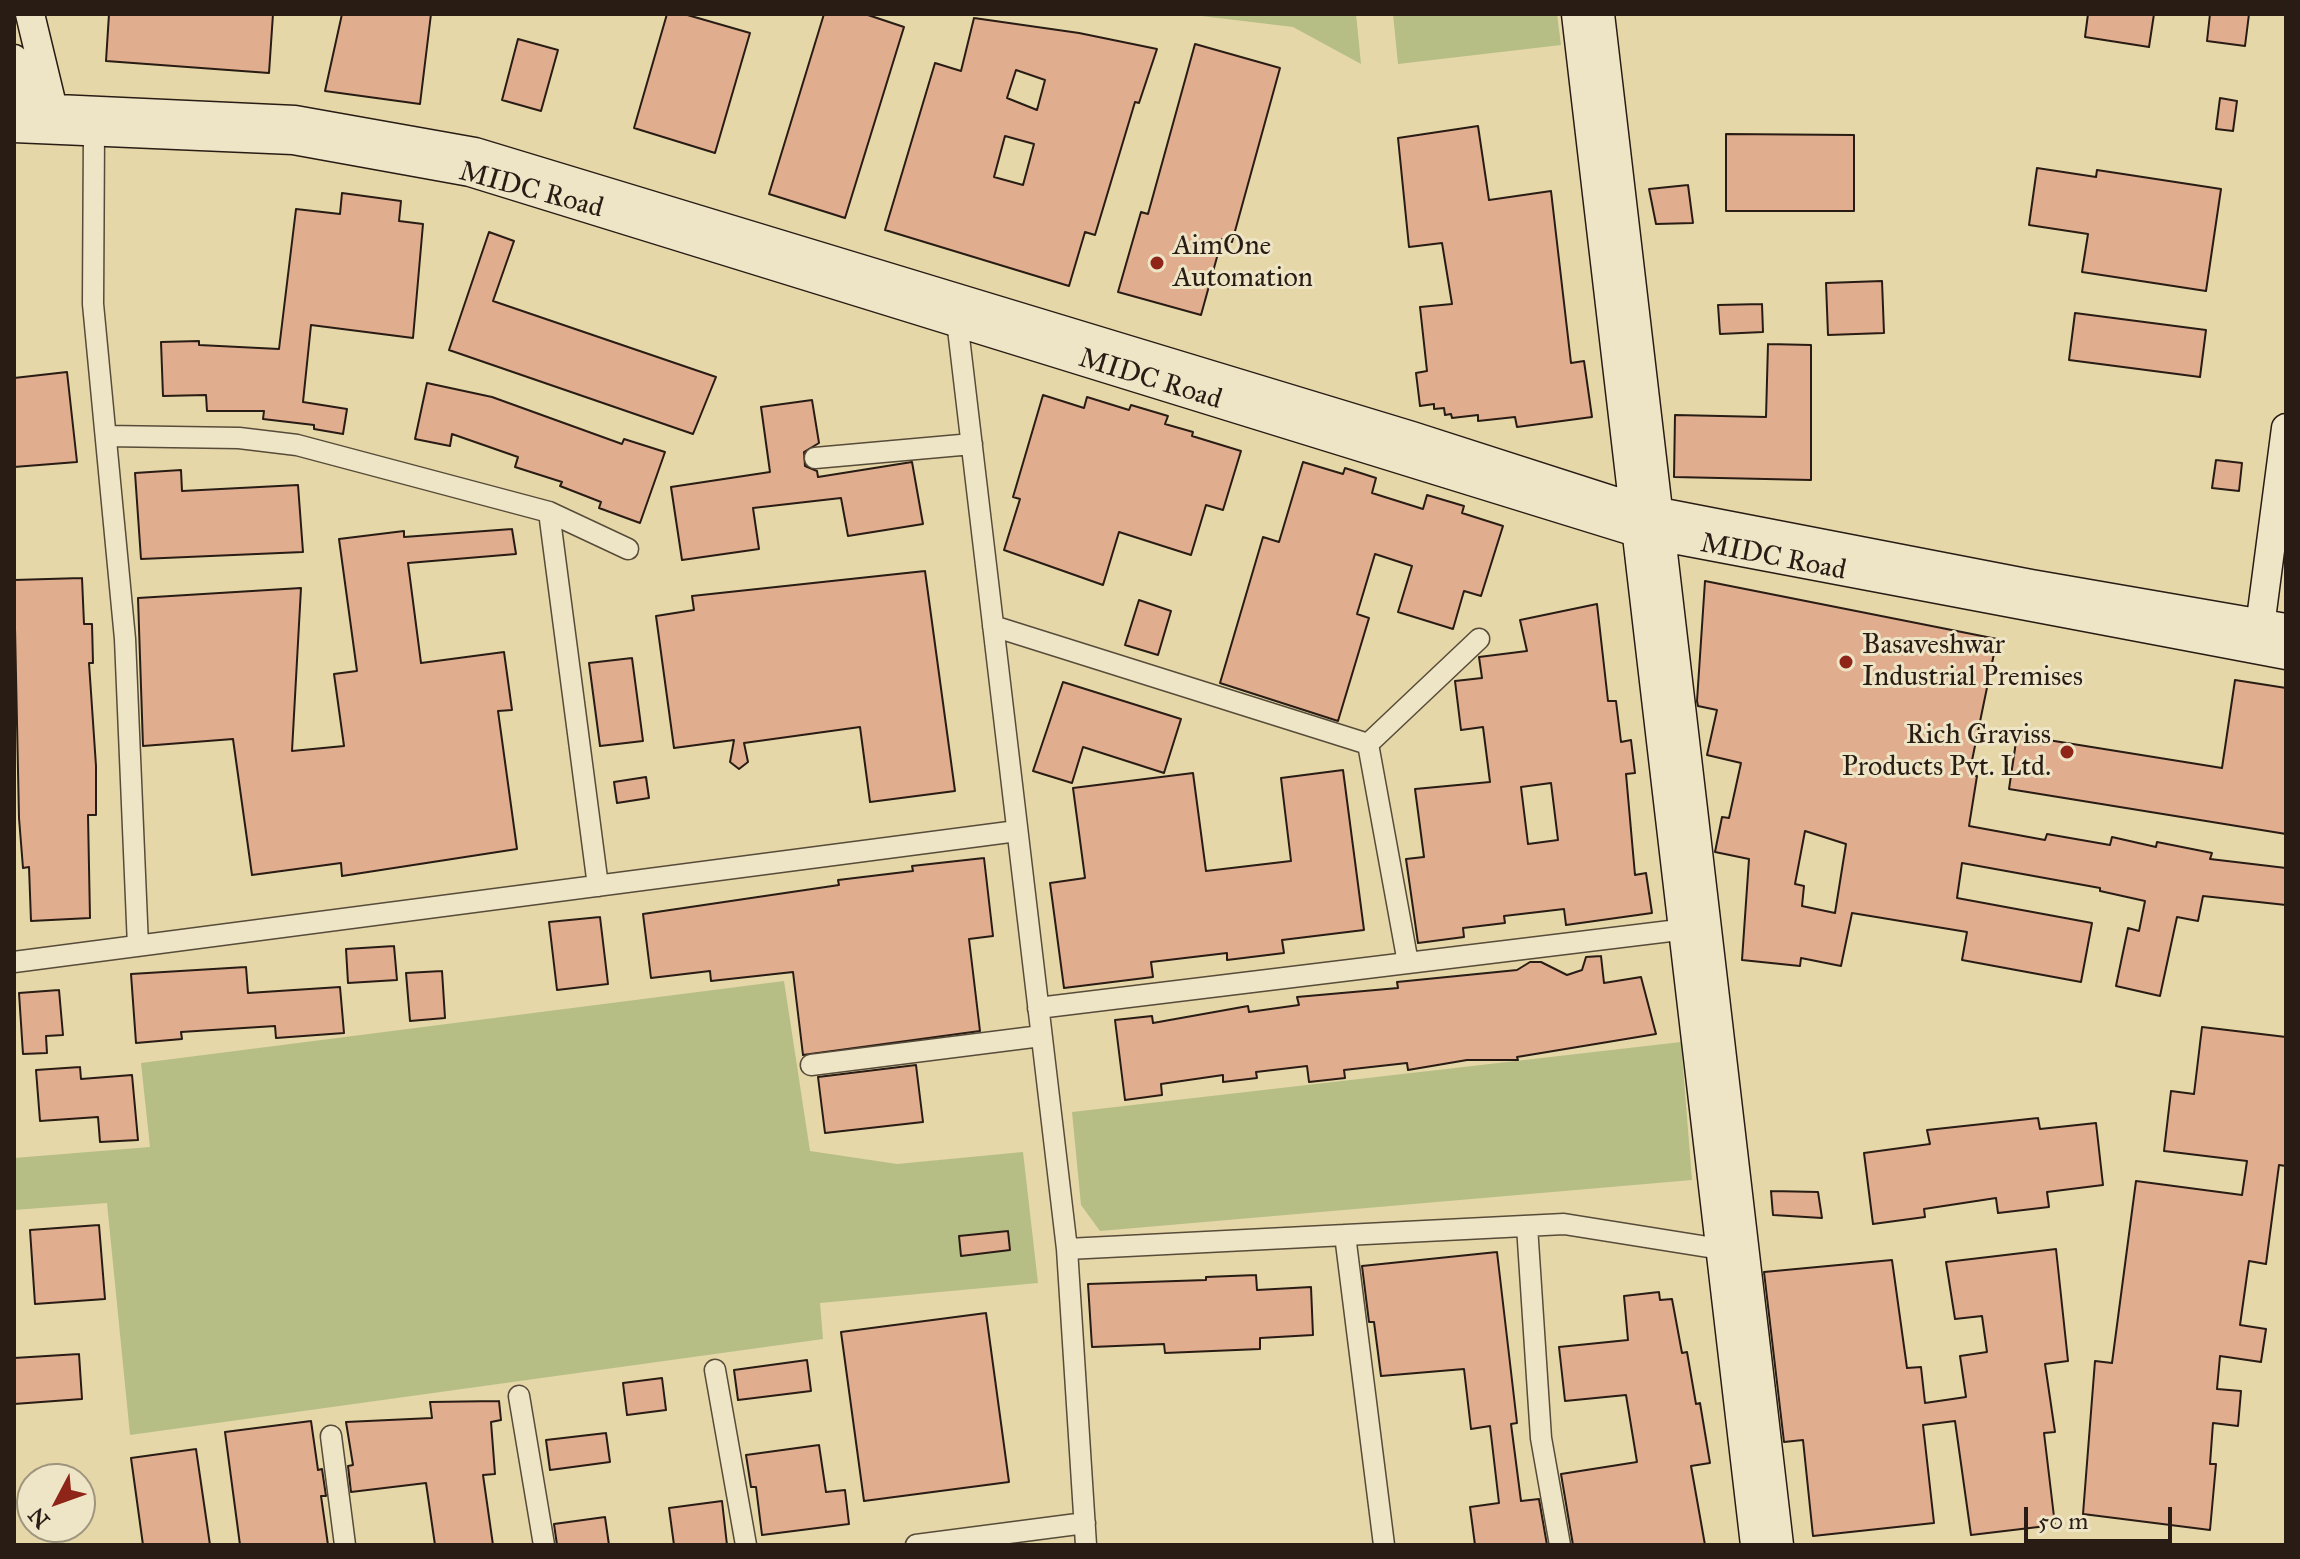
<!DOCTYPE html>
<style>
body{margin:0}
#map{position:relative;width:2300px;height:1559px;overflow:hidden;background:#e5d7a8;font-family:"IM FELL Great Primer",serif}
canvas{display:block}
.frame{position:absolute;inset:0;border:16px solid #281c14;pointer-events:none}
.north{position:absolute;left:16px;top:1463px;width:80px;height:80px;box-sizing:border-box;background:#eee5c6;border:2px solid #9f957f;border-radius:50%;rotate:229deg;font-size:22px;font-weight:700;line-height:32px;text-align:center;color:#281c14}
.north::after{content:'';display:block;margin:auto;width:28px;height:36px;background:#8f2418;clip-path:polygon(50% 0,100% 100%,50% 72%,0 100%)}
.scale{position:absolute;left:2024px;top:1507px;width:148px;height:36px;box-sizing:border-box;border:4px solid #281c14;border-top:0;padding-left:10px;font-size:24px;line-height:28px;white-space:nowrap;color:#281c14;-webkit-text-stroke:6px #eee5c6;paint-order:stroke}
</style>
<div id="map">
<canvas width="2300" height="1559"></canvas>
<div class="frame"></div>
<div class="north">N</div>
<div class="scale">50 m</div>
</div>
<script>
const ctx = document.querySelector('canvas').getContext('2d');
ctx.lineJoin = 'round';
function paint(path, color) {
  ctx.fillStyle = color;
  ctx.fill(path, 'evenodd');
}
function poly(rows) {
  const path = new Path2D();
  for (const r of rows) {
    path.moveTo(r[0], r[1]);
    for (let i = 2; i < r.length; i += 2) path.lineTo(r[i], r[i + 1]);
  }
  return path;
}
function stroke(path, color, width, dash) {
  ctx.strokeStyle = color;
  ctx.lineWidth = width;
  ctx.lineCap = dash ? 'butt' : 'round';
  ctx.setLineDash(dash || []);
  ctx.stroke(path);
}
function write(font, color, halo, rows, align = 'center') {
  ctx.font = font + ' "IM FELL Great Primer",serif';
  ctx.lineWidth = 6;
  ctx.setLineDash([]);
  ctx.textBaseline = 'middle';
  ctx.strokeStyle = halo;
  ctx.fillStyle = color;
  for (const [text, x, y, turn = 0] of rows) {
    ctx.save();
    ctx.translate(x, y);
    ctx.rotate((+turn || 0) * Math.PI / 180);
    ctx.textAlign = isNaN(turn) ? turn : align;
    if (halo) ctx.strokeText(text, 0, 0);
    ctx.fillText(text, 0, 0);
    ctx.restore();
  }
}
const green = poly([
 [1185,14,1356,14,1361,64,1293,27],
 [1393,14,1557,14,1561,45,1398,64],
 [784,981,810,1151,897,1164,1023,1152,1038,1283,820,1303,823,1339,130,1435,107,1203,14,1210,14,1158,150,1147,141,1063],
 [1681,1042,1692,1180,1100,1231,1081,1205,1072,1112]
]);
const building = poly([
 [109,14,273,14,269,73,106,61,109,14],
 [342,14,431,14,420,104,325,91,342,14],
 [667,14,684,14,750,33,715,153,634,128,667,14],
 [824,14,865,14,904,27,845,218,769,194,824,14],
 [2088,14,2154,14,2149,47,2085,37,2088,14],
 [2210,14,2249,14,2245,46,2207,41,2210,14],
 [974,18,1079,33,1157,49,1139,103,1135,102,1095,235,1085,232,1069,286,885,230,935,63,961,71,974,18],
 [1016,70,1045,80,1037,110,1007,98,1016,70],
 [1005,136,1034,144,1023,185,994,177,1005,136],
 [518,39,558,50,541,111,502,100,518,39],
 [1195,44,1280,68,1232,242,1222,239,1201,315,1118,292,1141,212,1148,214,1195,44],
 [2220,98,2237,101,2233,131,2216,129,2220,98],
 [1478,126,1489,200,1551,191,1571,363,1584,361,1592,417,1517,427,1515,417,1478,421,1478,415,1452,418,1451,414,1445,415,1444,408,1434,409,1434,404,1420,406,1416,373,1427,371,1420,307,1452,304,1442,243,1409,247,1398,138,1478,126],
 [1726,134,1854,135,1854,211,1726,211,1726,134],
 [2037,168,2096,177,2097,170,2221,189,2206,291,2082,272,2088,234,2029,225,2037,168],
 [1688,185,1693,223,1656,224,1649,189,1688,185],
 [342,193,401,201,399,221,423,224,413,338,311,325,303,402,347,409,343,434,314,429,314,425,263,419,264,411,207,411,206,395,163,396,161,342,199,341,199,345,279,349,296,209,340,214,342,193],
 [489,232,514,241,493,301,716,377,693,434,449,350,489,232],
 [1882,281,1884,333,1828,335,1826,283,1882,281],
 [1762,304,1763,332,1720,334,1718,305,1762,304],
 [2075,313,2206,330,2200,377,2069,360,2075,313],
 [1768,344,1811,345,1811,480,1674,477,1675,415,1766,417,1768,344],
 [67,372,77,462,14,467,14,378,67,372],
 [427,383,492,397,622,444,624,439,665,452,640,523,599,508,601,502,560,486,562,482,515,467,518,457,452,434,450,446,415,439,427,383],
 [1043,395,1084,408,1087,397,1129,410,1131,405,1168,416,1165,424,1193,432,1192,436,1241,451,1223,510,1206,505,1191,555,1119,532,1103,585,1004,550,1020,499,1013,497,1043,395],
 [812,400,819,443,804,452,805,466,817,471,818,477,912,462,923,524,848,536,841,498,753,508,759,549,682,560,671,487,770,472,761,407,812,400],
 [2216,460,2242,463,2239,491,2212,488,2216,460],
 [1303,462,1343,474,1345,468,1376,478,1372,493,1423,509,1427,495,1464,506,1462,513,1503,526,1481,596,1464,591,1453,629,1398,612,1412,566,1375,554,1357,614,1369,618,1338,721,1220,683,1263,537,1279,542,1303,462],
 [181,470,182,491,298,485,303,552,141,559,135,473,181,470],
 [512,529,516,554,408,563,421,663,504,652,512,710,498,711,517,849,342,876,341,863,252,875,233,739,143,746,138,598,301,588,292,751,344,746,334,674,357,671,339,539,404,531,404,537,512,529],
 [925,571,955,791,870,802,860,727,744,743,748,762,739,769,730,762,734,740,674,748,656,616,694,610,692,596,925,571],
 [82,578,84,624,92,624,93,663,89,663,96,766,96,815,88,815,90,918,31,921,29,867,23,868,19,818,14,580,82,578],
 [1705,581,1997,639,1969,775,1977,776,1969,826,2045,840,2047,834,2110,845,2112,837,2156,847,2157,842,2212,853,2210,859,2286,868,2286,905,2203,896,2198,921,2177,917,2160,996,2116,986,2128,928,2139,931,2145,901,2100,891,2100,888,1962,863,1957,898,2092,923,2081,982,1962,960,1967,932,1852,913,1841,966,1801,958,1800,966,1742,960,1749,859,1715,852,1722,817,1729,818,1741,763,1707,755,1717,710,1698,706,1697,701,1705,581],
 [1805,831,1846,844,1835,913,1802,906,1804,886,1795,884,1805,831],
 [1139,600,1171,611,1158,655,1125,645,1139,600],
 [1597,604,1608,701,1616,701,1621,742,1631,740,1635,773,1626,774,1635,875,1646,873,1652,913,1566,925,1564,909,1504,916,1505,923,1463,928,1464,937,1418,943,1406,859,1424,857,1415,789,1490,782,1483,727,1461,730,1455,681,1482,678,1479,657,1527,651,1520,620,1597,604],
 [1551,783,1558,840,1528,844,1521,787,1551,783],
 [632,658,643,741,600,746,589,663,632,658],
 [2235,680,2286,688,2286,834,2009,789,2017,735,2222,768,2235,680],
 [1063,682,1181,719,1164,773,1083,747,1072,783,1033,771,1063,682],
 [1343,770,1364,930,1282,940,1284,953,1227,960,1227,953,1151,962,1153,977,1064,988,1050,883,1085,878,1073,788,1193,773,1206,871,1291,861,1281,778,1343,770],
 [646,777,649,798,617,803,614,782,646,777],
 [984,858,993,936,969,939,980,1031,803,1055,793,972,711,981,710,971,651,978,643,914,839,885,838,880,913,871,912,866,984,858],
 [600,917,608,984,557,990,549,922,600,917],
 [394,946,397,980,348,983,346,949,394,946],
 [1601,956,1604,983,1641,977,1656,1034,1517,1057,1518,1060,1467,1060,1408,1070,1407,1063,1344,1070,1345,1078,1309,1082,1307,1066,1256,1072,1257,1078,1223,1082,1223,1075,1161,1084,1162,1095,1125,1100,1115,1020,1152,1016,1153,1023,1248,1006,1249,1012,1299,1005,1297,997,1398,988,1397,982,1517,970,1530,962,1541,962,1567,975,1582,970,1586,957,1601,956],
 [246,967,248,993,340,987,344,1033,276,1038,275,1026,181,1032,182,1039,136,1043,131,974,246,967],
 [442,971,445,1018,410,1021,406,973,442,971],
 [59,990,63,1035,46,1036,47,1053,23,1054,19,993,59,990],
 [2202,1027,2286,1037,2286,1166,2279,1165,2266,1264,2249,1261,2240,1325,2266,1329,2261,1362,2220,1356,2217,1389,2241,1391,2238,1426,2213,1423,2210,1464,2216,1464,2210,1530,2083,1514,2095,1361,2112,1363,2136,1181,2242,1195,2247,1161,2164,1151,2171,1091,2194,1094,2202,1027],
 [916,1065,923,1122,825,1133,818,1077,916,1065],
 [80,1067,81,1079,132,1075,138,1140,100,1142,98,1117,40,1121,36,1070,80,1067],
 [2038,1118,2040,1129,2096,1123,2103,1185,2047,1192,2049,1207,1998,1213,1996,1198,1924,1209,1925,1217,1873,1224,1864,1153,1930,1144,1927,1130,2038,1118],
 [1771,1191,1818,1192,1822,1218,1773,1215,1771,1191],
 [99,1225,105,1299,35,1304,30,1230,99,1225],
 [1008,1231,1010,1250,961,1256,959,1236,1008,1231],
 [2056,1249,2068,1361,2045,1364,2055,1432,2044,1433,2055,1525,1971,1535,1955,1421,1923,1425,1934,1523,1813,1536,1803,1440,1784,1442,1764,1272,1892,1260,1907,1368,1921,1367,1925,1403,1966,1397,1960,1356,1987,1352,1982,1316,1955,1319,1946,1262,2056,1249],
 [1497,1252,1517,1423,1511,1424,1521,1501,1539,1499,1547,1545,1475,1545,1470,1507,1499,1503,1490,1426,1471,1429,1464,1369,1381,1376,1374,1322,1369,1322,1362,1266,1497,1252],
 [1256,1275,1257,1290,1311,1287,1313,1335,1260,1338,1260,1349,1165,1353,1164,1344,1092,1347,1088,1284,1206,1280,1206,1277,1256,1275],
 [1659,1292,1660,1300,1672,1299,1682,1353,1687,1352,1696,1404,1700,1403,1710,1463,1691,1466,1705,1545,1573,1545,1561,1474,1637,1462,1626,1395,1565,1401,1559,1347,1628,1340,1624,1296,1659,1292],
 [986,1313,1009,1482,864,1501,841,1332,986,1313],
 [79,1354,82,1399,14,1404,14,1358,79,1354],
 [807,1360,811,1391,738,1400,734,1370,807,1360],
 [662,1378,666,1410,627,1415,623,1383,662,1378],
 [499,1401,501,1420,491,1422,495,1474,483,1475,493,1545,435,1545,426,1483,351,1492,348,1466,353,1465,346,1422,432,1418,430,1402,499,1401],
 [311,1421,318,1470,322,1469,326,1496,321,1496,328,1545,240,1545,225,1432,311,1421],
 [606,1433,610,1462,550,1470,546,1440,606,1433],
 [819,1445,826,1492,845,1490,849,1524,762,1535,756,1487,751,1487,746,1455,819,1445],
 [196,1449,210,1545,143,1545,131,1458,196,1449],
 [722,1501,727,1545,674,1545,669,1508,722,1501],
 [605,1517,609,1545,557,1545,554,1524,605,1517]
]);
const street = poly([
 [94,130,93,304,125,639,138,946],
 [956,312,1067,1249,1086,1545],
 [106,436,239,438,297,445,549,512,628,549],
 [815,458,972,444],
 [549,512,598,886],
 [993,626,1368,744],
 [1368,744,1408,963],
 [1368,744,1479,639],
 [14,962,1017,831],
 [1038,1008,1695,928],
 [811,1065,1041,1036],
 [1527,1226,1541,1438,1560,1545],
 [1345,1235,1384,1545],
 [1067,1249,1564,1224,1733,1251],
 [715,1370,746,1545],
 [519,1396,544,1545],
 [331,1436,345,1545],
 [916,1545,1085,1523]
]);
const secondary = poly([
 [30,14,57,126],
 [1576,14,1755,1545],
 [1600,14,1779,1545],
 [14,59,29,124],
 [14,107,295,120,475,152,1412,436,1633,507,2031,584,2286,628],
 [14,128,293,140,470,172,1636,532,2286,655],
 [2258,642,2286,428]
]);
const markers = [
 [1157,263,8,"#8f2418"],
 [1846,662,8,"#8f2418"],
 [2067,752,8,"#8f2418"]
];
const streetNames = [
 ["MIDC Road",531,191,15],
 ["MIDC Road",1150,380,17],
 ["MIDC Road",1773,558,11]
];
const poiNames = [
 ["AimOne",1173,247],
 ["Automation",1173,279],
 ["Basaveshwar",1862,646],
 ["Industrial Premises",1862,678],
 ["Rich Graviss",2051,736,"right"],
 ["Products Pvt. Ltd.",2051,768,"right"]
];
paint(green, '#b6be86');
paint(building, '#e0ad8e');
stroke(building, '#281c14', 2);
stroke(street, '#574b39', 23);
stroke(secondary, '#281c14', 31);
stroke(street, '#eee5c6', 20);
stroke(secondary, '#eee5c6', 28);
for (const [x, y, r, color] of markers) {
  const dot = new Path2D();
  dot.arc(x, y, r, 0, 2 * Math.PI);
  ctx.fillStyle = color;
  ctx.fill(dot);
  stroke(dot, '#eee5c6', 3);
}
write('28px', '#281c14', '#eee5c6', streetNames);
write('28px', '#281c14', '#eee5c6', poiNames, 'left');
</script>
